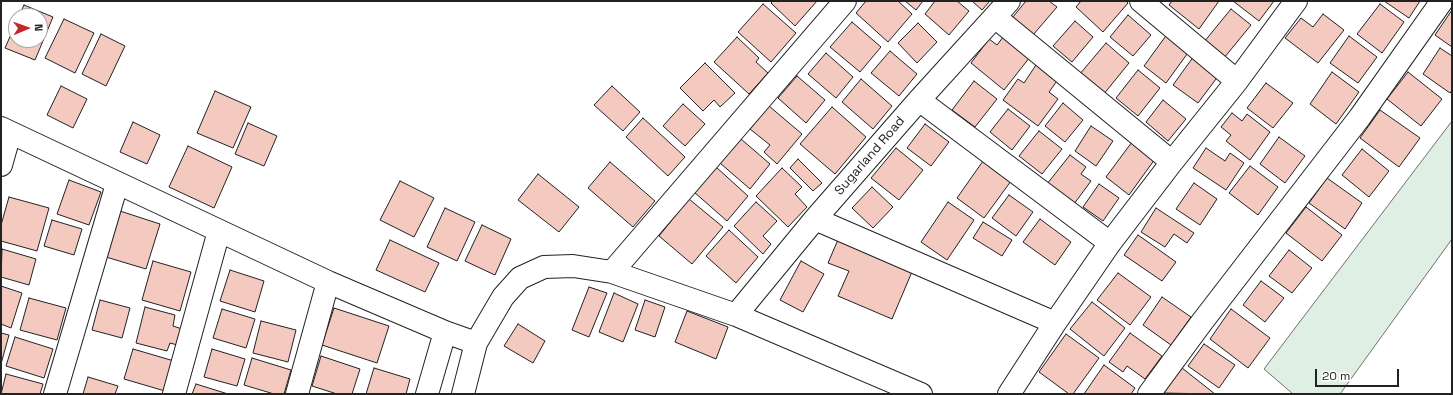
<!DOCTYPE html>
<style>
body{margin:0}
#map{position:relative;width:1453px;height:395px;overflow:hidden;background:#fff;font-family:"Space Grotesk",sans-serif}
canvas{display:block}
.frame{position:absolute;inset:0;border:2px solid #222;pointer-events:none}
.north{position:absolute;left:8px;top:8px;width:40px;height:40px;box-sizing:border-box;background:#fff;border:1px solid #a7a7a7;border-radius:50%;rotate:88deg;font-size:11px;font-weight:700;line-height:16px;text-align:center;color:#222}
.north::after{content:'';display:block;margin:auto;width:14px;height:18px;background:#c62828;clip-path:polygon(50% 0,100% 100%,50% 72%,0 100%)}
.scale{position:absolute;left:1315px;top:369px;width:84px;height:18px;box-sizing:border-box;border:2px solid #222;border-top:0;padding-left:5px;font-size:12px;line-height:14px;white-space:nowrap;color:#222;-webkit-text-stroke:3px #fff;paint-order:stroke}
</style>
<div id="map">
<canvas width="1453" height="395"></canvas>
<div class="frame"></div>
<div class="north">N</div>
<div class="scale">20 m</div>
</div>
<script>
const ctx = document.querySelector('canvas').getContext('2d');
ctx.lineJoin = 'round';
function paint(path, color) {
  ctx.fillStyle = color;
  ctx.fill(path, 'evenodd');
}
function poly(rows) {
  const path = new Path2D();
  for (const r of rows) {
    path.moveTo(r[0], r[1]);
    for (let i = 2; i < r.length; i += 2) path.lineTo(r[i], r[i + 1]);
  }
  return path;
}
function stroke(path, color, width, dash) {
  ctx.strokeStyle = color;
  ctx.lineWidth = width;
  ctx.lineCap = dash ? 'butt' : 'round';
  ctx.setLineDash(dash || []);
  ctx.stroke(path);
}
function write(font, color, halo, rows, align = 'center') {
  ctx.font = font + ' "Space Grotesk",sans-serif';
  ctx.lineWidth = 3;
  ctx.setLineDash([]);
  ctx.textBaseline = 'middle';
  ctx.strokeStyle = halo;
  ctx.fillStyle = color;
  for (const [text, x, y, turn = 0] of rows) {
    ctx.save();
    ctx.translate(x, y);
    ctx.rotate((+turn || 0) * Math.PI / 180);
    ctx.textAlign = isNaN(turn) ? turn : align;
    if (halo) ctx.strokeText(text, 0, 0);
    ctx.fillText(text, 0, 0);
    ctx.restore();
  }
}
const green = poly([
 [1452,121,1452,239,1340,394,1293,394,1264,369,1452,121]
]);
const building = poly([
 [773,1,817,1,795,26,771,3,773,1],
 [866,1,898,1,912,14,888,42,856,13,866,1],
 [905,1,923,1,916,10,905,1],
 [935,1,957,1,969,11,949,35,925,14,935,1],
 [972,1,990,1,982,10,972,1],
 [1026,1,1049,1,1057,7,1033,35,1012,18,1026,1],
 [1081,1,1126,1,1128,3,1103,32,1076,7,1081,1],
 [1172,1,1219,1,1199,29,1169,5,1172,1],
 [1233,1,1274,1,1259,21,1233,1],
 [1384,1,1420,1,1409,18,1384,1],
 [763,4,796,33,771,62,738,32,763,4],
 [1380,4,1404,22,1382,53,1357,34,1380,4],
 [24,5,53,17,35,60,5,48,16,23,16,40,40,40,40,16,19,16,24,5],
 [1231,9,1251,25,1224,58,1204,42,1231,9],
 [1452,10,1452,47,1435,35,1452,10],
 [1323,14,1344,30,1318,63,1285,38,1301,18,1313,27,1323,14],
 [1128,15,1151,35,1133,56,1110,37,1128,15],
 [64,19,94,33,75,73,45,58,64,19],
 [1075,21,1093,37,1072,62,1053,46,1075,21],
 [852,22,881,47,860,72,830,47,852,22],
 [918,23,937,42,917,63,898,43,918,23],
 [1168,33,1190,50,1166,83,1144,66,1168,33],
 [101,34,125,46,106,86,82,74,101,34],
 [1004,36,1030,57,1004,90,971,63,989,39,997,45,1004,36],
 [1349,36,1377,57,1358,83,1330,63,1349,36],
 [737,37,759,58,756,62,768,73,749,94,714,62,737,37],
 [1106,43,1129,63,1103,95,1079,75,1106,43],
 [1440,48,1452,56,1452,90,1450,93,1423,74,1440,48],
 [890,51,917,74,899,96,871,73,890,51],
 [826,53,853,77,836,98,808,74,826,53],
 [1194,56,1219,75,1198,103,1173,85,1194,56],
 [705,63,735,93,720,107,714,100,703,111,680,88,705,63],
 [1036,65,1057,81,1049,92,1058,99,1038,126,1003,100,1018,79,1024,83,1036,65],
 [1138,70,1160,88,1138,116,1116,98,1138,70],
 [1332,72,1359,92,1336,124,1310,104,1332,72],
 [1408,72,1442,99,1421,126,1387,99,1408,72],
 [797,76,825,100,806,123,778,98,797,76],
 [861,79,892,106,873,129,842,102,861,79],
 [974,81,997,99,975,127,952,110,974,81],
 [1266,83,1293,103,1273,128,1247,108,1266,83],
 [61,86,87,99,73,128,47,115,61,86],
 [612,86,640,112,623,131,594,105,612,86],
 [215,91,251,107,233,148,197,133,215,91],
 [1163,100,1186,119,1168,141,1146,122,1163,100],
 [1063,103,1083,120,1065,142,1045,126,1063,103],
 [683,104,705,124,685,146,663,126,683,104],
 [769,106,802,134,777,164,764,152,770,145,750,129,769,106],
 [832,107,866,137,835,174,800,144,832,107],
 [1008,109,1030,126,1012,150,990,132,1008,109],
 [1380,110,1420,138,1399,167,1360,138,1380,110],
 [1232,113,1242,121,1247,114,1270,132,1250,160,1226,141,1231,135,1221,127,1232,113],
 [643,118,685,157,668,176,626,137,643,118],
 [133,122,160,135,147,164,120,152,133,122],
 [248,123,277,136,264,166,235,154,248,123],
 [925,124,949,142,931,166,907,148,925,124],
 [1091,126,1113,141,1096,166,1075,151,1091,126],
 [1039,131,1062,149,1042,174,1019,156,1039,131],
 [1279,137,1305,156,1285,183,1260,164,1279,137],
 [741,139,770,164,750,189,720,163,741,139],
 [1132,142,1155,159,1129,195,1106,177,1132,142],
 [188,146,232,167,214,208,169,187,188,146],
 [896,148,923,170,899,200,871,178,896,148],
 [1206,148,1225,161,1230,153,1244,163,1226,190,1193,168,1206,148],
 [1362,149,1389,171,1369,197,1342,175,1362,149],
 [1070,155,1086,167,1081,174,1091,181,1074,204,1047,184,1070,155],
 [798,159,822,183,813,191,790,168,798,159],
 [983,161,1011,181,984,218,957,198,983,161],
 [610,162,655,201,633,227,588,188,610,162],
 [1250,166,1278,187,1258,215,1229,193,1250,166],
 [716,167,748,196,727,221,694,192,716,167],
 [782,168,802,187,795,194,807,207,788,227,756,196,782,168],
 [538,174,579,207,559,232,518,200,538,174],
 [1327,178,1362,203,1345,229,1309,203,1327,178],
 [69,180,101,192,89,225,57,214,69,180],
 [400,181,434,198,414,237,380,220,400,181],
 [1194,183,1217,199,1200,225,1176,209,1194,183],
 [1099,184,1119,198,1103,221,1083,207,1099,184],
 [872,187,893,207,873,228,852,208,872,187],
 [1009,195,1033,212,1016,236,992,218,1009,195],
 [9,197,49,208,37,251,1,241,1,225,9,197],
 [689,199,723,227,692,264,659,236,689,199],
 [756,202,777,221,763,236,771,244,763,254,734,226,756,202],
 [948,202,974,220,947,260,921,242,948,202],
 [1306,207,1342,235,1322,261,1286,233,1306,207],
 [445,208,475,222,457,261,427,247,445,208],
 [1156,208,1194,233,1187,243,1174,234,1165,247,1141,232,1156,208],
 [120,211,160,224,146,269,106,257,120,211],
 [1040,219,1071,242,1055,265,1023,242,1040,219],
 [52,220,82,229,74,255,44,246,52,220],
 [983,222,1012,240,1002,256,973,238,983,222],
 [482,225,511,239,495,275,465,261,482,225],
 [729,230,758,257,736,283,706,256,729,230],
 [840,235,914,267,892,319,838,296,849,271,828,263,840,235],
 [1138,235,1176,262,1162,281,1124,255,1138,235],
 [390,240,439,263,425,292,376,270,390,240],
 [2,249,36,259,29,285,1,277,2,249],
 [1289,250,1312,268,1292,293,1269,276,1289,250],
 [153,261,191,272,180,311,142,300,153,261],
 [801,261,824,274,803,312,780,300,801,261],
 [230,270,264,281,255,312,220,301,230,270],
 [1118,273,1151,297,1130,325,1097,300,1118,273],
 [1261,281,1284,298,1265,322,1243,305,1261,281],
 [1,286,22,293,11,328,1,324,1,286],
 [589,287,607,293,589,337,572,330,589,287],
 [614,293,638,304,623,342,599,332,614,293],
 [1162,297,1191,317,1171,345,1143,325,1162,297],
 [29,298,66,308,57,340,20,330,29,298],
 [100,300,130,308,122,338,92,330,100,300],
 [645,300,665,307,655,337,635,330,645,300],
 [1092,302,1125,328,1104,356,1070,329,1092,302],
 [145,307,175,315,173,326,185,330,181,346,170,343,167,351,136,343,145,307],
 [334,308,389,326,377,363,322,345,334,308],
 [222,309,255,319,246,348,213,338,222,309],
 [1231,309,1270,338,1248,368,1210,339,1231,309],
 [687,311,728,327,716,359,675,342,687,311],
 [261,321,296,330,288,362,253,353,261,321],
 [518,324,545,341,533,363,504,346,518,324],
 [1,333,9,335,1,364,1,333],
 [1130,333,1162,356,1145,379,1127,366,1123,372,1109,362,1130,333],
 [1066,334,1099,358,1073,394,1069,394,1039,372,1066,334],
 [15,337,53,349,44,378,6,366,15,337],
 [1204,344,1235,365,1219,388,1188,366,1204,344],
 [133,349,174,361,165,391,124,379,133,349],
 [212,349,245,359,237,386,204,377,212,349],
 [321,356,360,369,352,394,337,394,312,386,321,356],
 [252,358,291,370,284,394,274,394,244,385,252,358],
 [1104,365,1135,388,1131,394,1084,394,1104,365],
 [374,368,410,379,406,394,366,394,374,368],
 [1182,368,1215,394,1162,393,1182,368],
 [6,374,43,384,40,394,1,394,6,374],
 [88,377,118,386,115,394,83,394,88,377],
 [196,384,228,394,192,394,196,384]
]);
const minor = poly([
 [1141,1,1237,81],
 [995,17,1172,162],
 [919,100,1110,243],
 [1,128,328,282,445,332,476,343],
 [1,165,10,133],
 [815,219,1055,323],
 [612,272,845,1],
 [736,315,815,219,919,100,1009,1],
 [55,394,117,184],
 [174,394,219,231],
 [297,394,328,282],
 [427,394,445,332],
 [463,394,476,343,503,297,520,278,544,267,573,266,612,272,736,315,921,394],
 [1009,394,1055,323,1110,243,1172,162,1237,81,1296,1],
 [1149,394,1202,322,1360,117,1442,1]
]);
const streetNames = [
 ["Sugarland Road",870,156,-49]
];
paint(green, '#e0efe3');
stroke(green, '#6f6f6f', 1);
paint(building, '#f3c9c0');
stroke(building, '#222', 1);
stroke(minor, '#222', 24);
stroke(minor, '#fff', 22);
write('13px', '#222', '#fff', streetNames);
</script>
